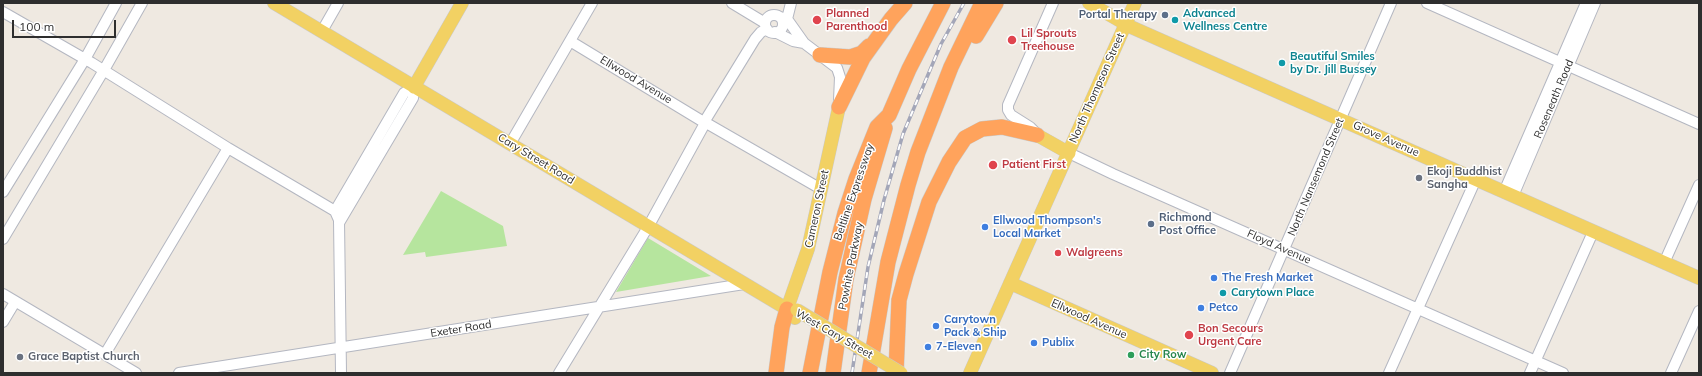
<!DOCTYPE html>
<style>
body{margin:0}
#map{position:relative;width:1702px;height:376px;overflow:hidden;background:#efe9e1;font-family:Mulish,sans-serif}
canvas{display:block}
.frame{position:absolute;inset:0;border:4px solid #2e2e2e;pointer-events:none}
.scale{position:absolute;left:12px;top:20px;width:104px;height:18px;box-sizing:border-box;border:2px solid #2e2e2e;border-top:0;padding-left:5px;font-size:12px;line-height:14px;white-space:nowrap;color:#2e2e2e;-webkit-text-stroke:3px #fff;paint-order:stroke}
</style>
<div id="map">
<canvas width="1702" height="376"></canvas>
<div class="frame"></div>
<div class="scale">100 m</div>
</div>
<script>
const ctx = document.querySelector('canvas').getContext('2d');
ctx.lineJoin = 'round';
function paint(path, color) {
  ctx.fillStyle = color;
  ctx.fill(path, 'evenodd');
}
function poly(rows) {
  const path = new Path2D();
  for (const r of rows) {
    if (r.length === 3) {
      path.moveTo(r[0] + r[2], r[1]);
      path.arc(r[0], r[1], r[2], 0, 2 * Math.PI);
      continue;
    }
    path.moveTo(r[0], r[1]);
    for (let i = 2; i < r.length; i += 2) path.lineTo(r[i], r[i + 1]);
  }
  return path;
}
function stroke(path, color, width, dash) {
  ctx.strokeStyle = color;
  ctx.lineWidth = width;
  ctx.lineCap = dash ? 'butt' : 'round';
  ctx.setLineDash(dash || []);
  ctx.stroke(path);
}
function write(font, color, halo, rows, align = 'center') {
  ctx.font = font + ' Mulish,sans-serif';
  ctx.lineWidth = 3;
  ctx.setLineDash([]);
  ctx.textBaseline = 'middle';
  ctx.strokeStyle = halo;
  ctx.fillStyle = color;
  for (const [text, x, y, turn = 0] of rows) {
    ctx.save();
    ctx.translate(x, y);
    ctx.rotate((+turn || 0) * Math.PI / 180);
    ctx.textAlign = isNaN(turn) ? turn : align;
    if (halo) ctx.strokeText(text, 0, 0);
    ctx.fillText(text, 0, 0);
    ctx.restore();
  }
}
const green = poly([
 [441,191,503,226,507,246,426,257,425,252,403,255],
 [648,238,711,276,616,292]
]);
const minor = poly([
 [732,3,765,23],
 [1427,3,1699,124],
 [3,12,92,63,228,148,335,211],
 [774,24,9],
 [780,17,787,19,804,43],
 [784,23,787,19,791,3],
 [322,31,338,3],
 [775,32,793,41,804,43,833,65,837,68,840,77,839,100],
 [570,41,702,121],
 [706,119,755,39,761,32,767,29],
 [708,124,821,189],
 [1036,133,1030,127,1011,115,1008,110,1008,105,1053,3],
 [510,144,592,3],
 [1069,153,1113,174,1563,373],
 [3,192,85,59,116,3],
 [1504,192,1586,3],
 [1513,196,1595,3],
 [335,211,339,220,341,373],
 [335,211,404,93,414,87],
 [339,223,413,98,414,87],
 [3,239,104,70,142,3],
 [1664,263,1699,185],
 [3,294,136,373],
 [3,322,15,302],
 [105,354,228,148],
 [179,373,744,284],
 [559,373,648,227,704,125],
 [1230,373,1391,3],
 [1389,373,1476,179],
 [1530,373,1593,232],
 [1671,373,1699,311]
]);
const major = poly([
 [274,3,787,309,795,318],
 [1089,3,1131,27,1699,278],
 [414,87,462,3],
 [1037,135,1069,153],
 [1010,283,1212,373],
 [787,309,808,249,839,107],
 [970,373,1135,3]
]);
const highway = poly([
 [976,36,996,3],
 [820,55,850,57,862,53,869,46],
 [839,107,863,58,891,19,905,3],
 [776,373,782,327,787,309],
 [810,373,830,272,845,213,856,179,877,127,889,115,909,69,943,3],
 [833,373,846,279,864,199,885,128],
 [869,373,888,262,908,185,918,152,951,67,982,3],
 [896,373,899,300,906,274,929,202,949,162,965,138,982,129,1002,127,1037,135]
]);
const rail = poly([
 [852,373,868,267,884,200,903,134,941,44,964,3]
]);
const majorBridge = poly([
 [797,310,901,373]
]);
const markers = [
 [1165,15,4,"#5c6f8a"],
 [817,20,5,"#e0444e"],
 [1175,20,4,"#0f9aa8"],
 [1012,40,5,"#e0444e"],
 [1282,63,4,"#0f9aa8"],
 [993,165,5,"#e0444e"],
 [1419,178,4,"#6b7280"],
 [1151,224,4,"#5c6f8a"],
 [985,227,4,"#3f7fe0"],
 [1058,253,4,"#e0444e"],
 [1214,278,4,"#3f7fe0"],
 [1223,293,4,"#0f9aa8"],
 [1201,308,4,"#3f7fe0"],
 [936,326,4,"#3f7fe0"],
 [1189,335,5,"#e0444e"],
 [1034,343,4,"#3f7fe0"],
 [928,347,4,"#3f7fe0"],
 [1131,355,4,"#2e9e5b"],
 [20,357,4,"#6b7280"]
];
const healthNames = [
 ["Planned",826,14],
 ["Parenthood",826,27],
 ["Lil Sprouts",1021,34],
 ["Treehouse",1021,47],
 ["Patient First",1002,165],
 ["Walgreens",1066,253],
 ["Bon Secours",1198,329],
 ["Urgent Care",1198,342]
];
const cultureNames = [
 ["Advanced",1183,14],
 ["Wellness Centre",1183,27],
 ["Beautiful Smiles",1290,57],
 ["by Dr. Jill Bussey",1290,70],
 ["Carytown Place",1231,293]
];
const serviceNames = [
 ["Portal Therapy",1157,15],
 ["Richmond",1159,218,"left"],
 ["Post Office",1159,231,"left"]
];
const streetNames = [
 ["Ellwood Avenue",636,80,31],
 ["North Thompson Street",1097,88,-66],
 ["Roseneath Road",1554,99,-67],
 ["Grove Avenue",1386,139,24],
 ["Cary Street Road",536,159,31],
 ["North Nansemond Street",1316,177,-67],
 ["Beltline Expressway",854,192,-71],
 ["Cameron Street",817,209,-78],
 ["Floyd Avenue",1279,247,24],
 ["Powhite Parkway",851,266,-79],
 ["Ellwood Avenue",1089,319,24],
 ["Exeter Road",461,329,-9],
 ["West Cary Street",834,334,30]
];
const worshipNames = [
 ["Ekoji Buddhist",1427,172],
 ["Sangha",1427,185],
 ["Grace Baptist Church",28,357]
];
const shopNames = [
 ["Ellwood Thompson's",993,221],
 ["Local Market",993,234],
 ["The Fresh Market",1222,278],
 ["Petco",1209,308],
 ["Carytown",944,320],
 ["Pack & Ship",944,333],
 ["Publix",1042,343],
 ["7-Eleven",936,347]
];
const leisureNames = [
 ["City Row",1139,355]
];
paint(green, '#b6e59e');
stroke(minor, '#b4b7c1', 12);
stroke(major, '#c9c9c9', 14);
stroke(highway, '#c9c9c9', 16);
stroke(minor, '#fff', 10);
stroke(major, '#f2d163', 13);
stroke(highway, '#ffa35c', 15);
stroke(rail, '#a3a6b8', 3.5);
stroke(rail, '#fff', 2, [6]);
stroke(majorBridge, '#c9c9c9', 14, []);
stroke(majorBridge, '#f2d163', 13);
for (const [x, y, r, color] of markers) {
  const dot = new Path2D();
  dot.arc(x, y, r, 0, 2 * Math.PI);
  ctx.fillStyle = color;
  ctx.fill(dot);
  stroke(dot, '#fff', 1.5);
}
write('bold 11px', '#be3a42', '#fff', healthNames, 'left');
write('bold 11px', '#0d838f', '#fff', cultureNames, 'left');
write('bold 11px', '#4e5e75', '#fff', serviceNames, 'right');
write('11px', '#2e2e2e', '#fff', streetNames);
write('bold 11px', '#5b616d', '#fff', worshipNames, 'left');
write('bold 11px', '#366cbe', '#fff', shopNames, 'left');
write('bold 11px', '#27864d', '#fff', leisureNames, 'left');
</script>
